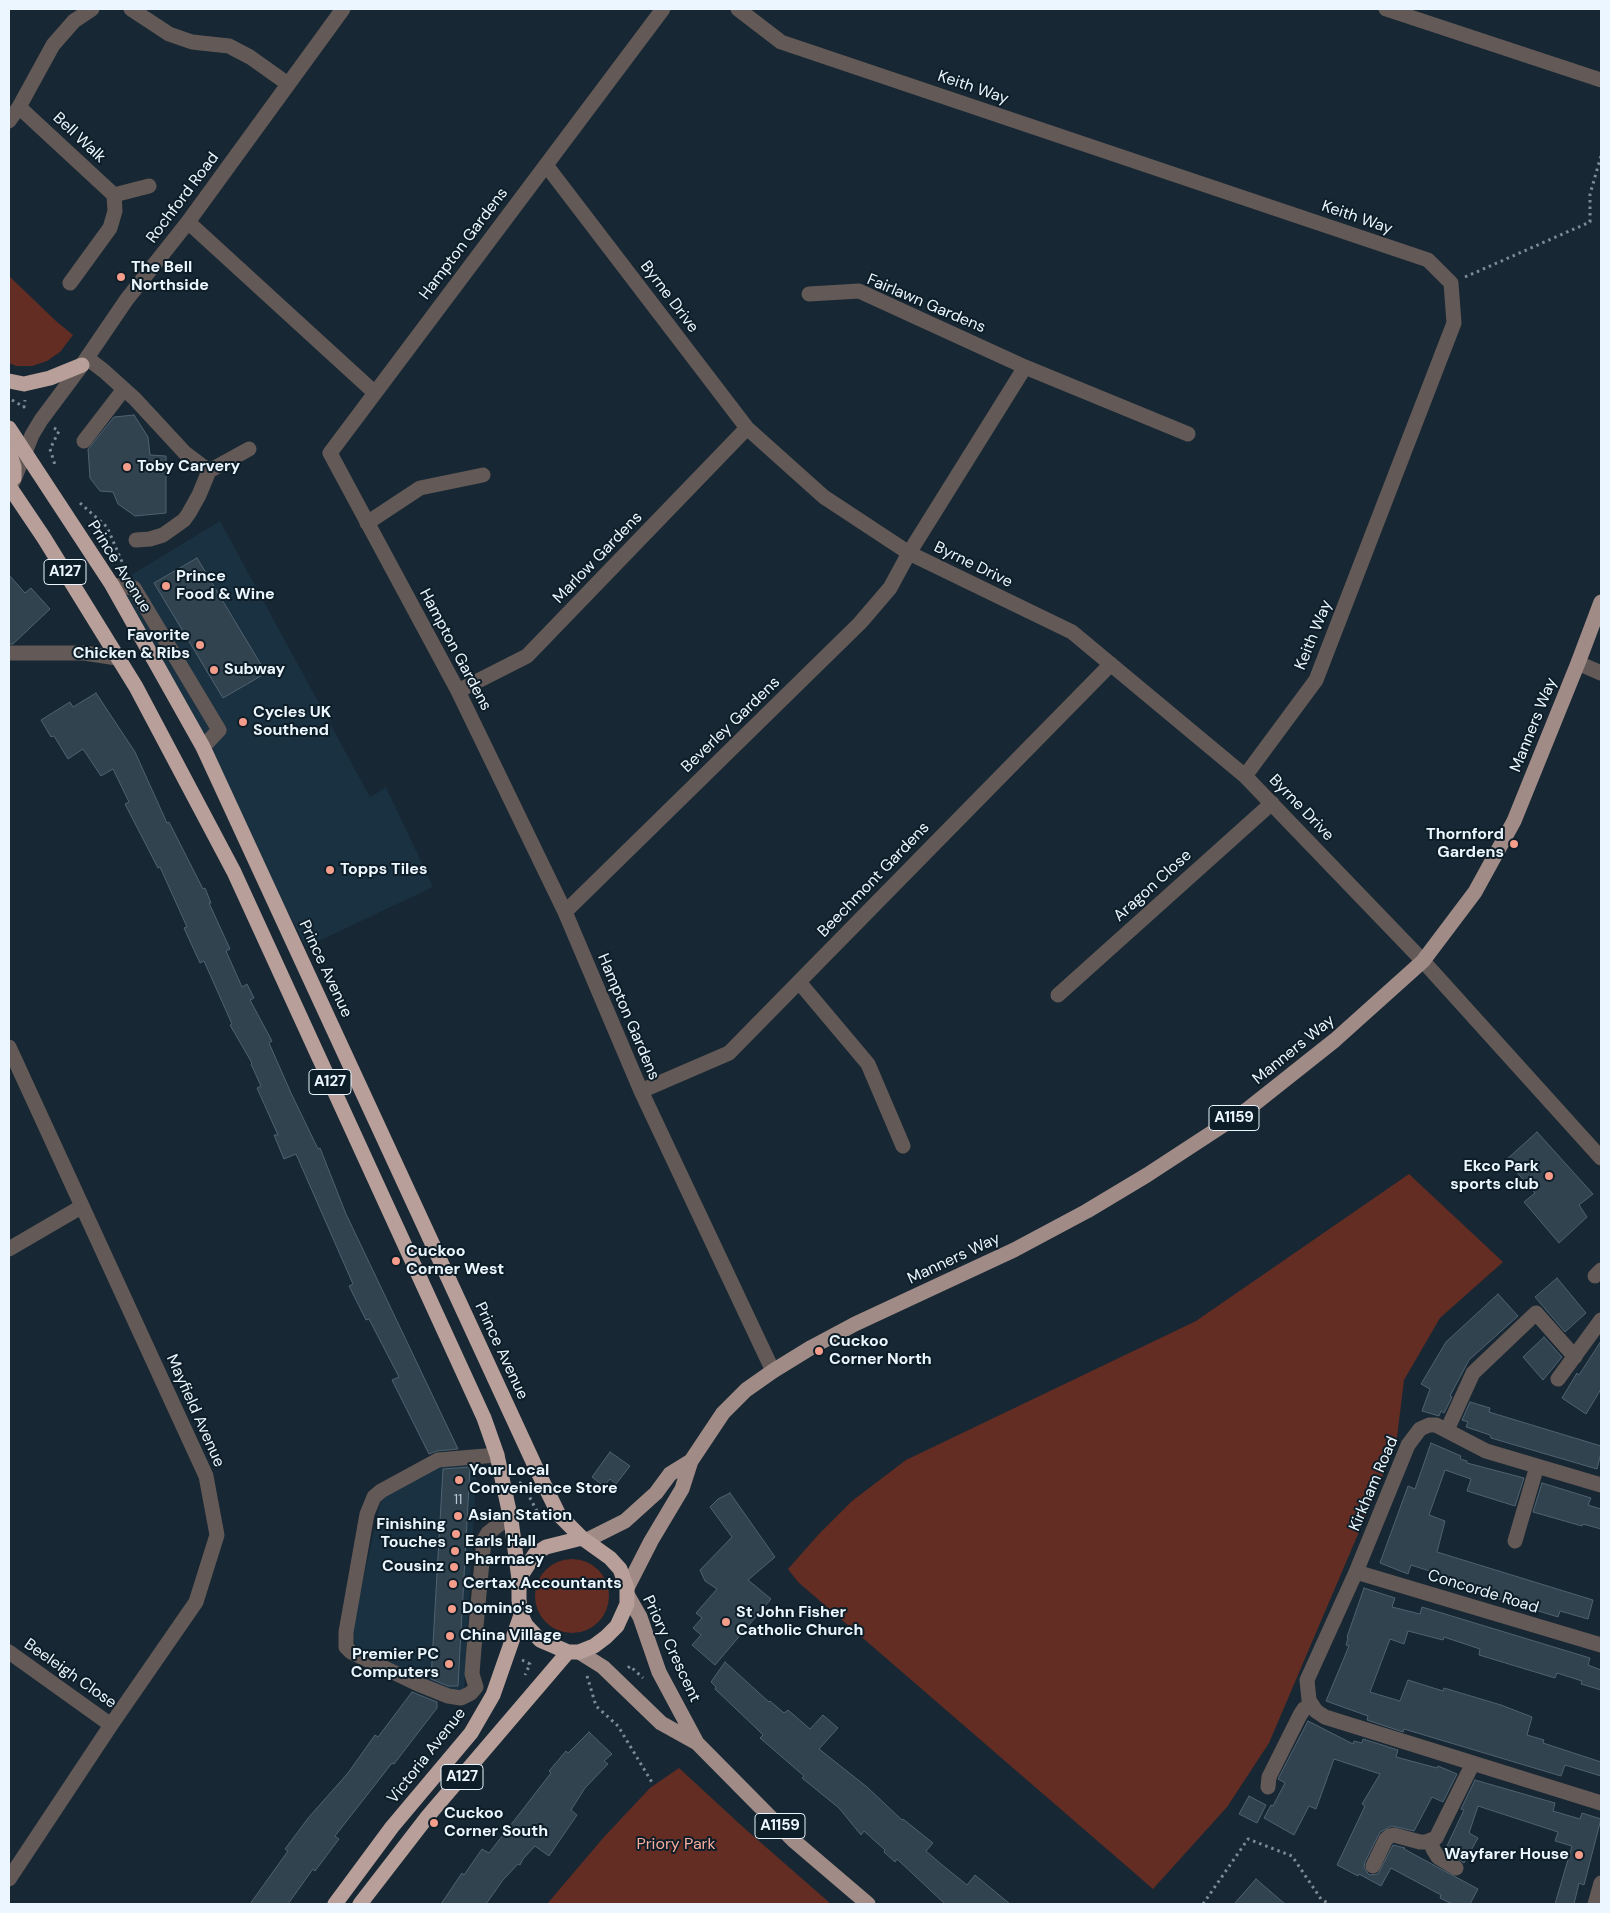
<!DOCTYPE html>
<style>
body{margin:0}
#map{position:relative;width:1610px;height:1913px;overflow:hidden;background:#172733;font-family:"DM Sans",sans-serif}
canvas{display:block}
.frame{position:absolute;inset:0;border:10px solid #ebf6fe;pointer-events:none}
</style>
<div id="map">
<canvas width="1610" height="1913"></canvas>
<div class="frame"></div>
</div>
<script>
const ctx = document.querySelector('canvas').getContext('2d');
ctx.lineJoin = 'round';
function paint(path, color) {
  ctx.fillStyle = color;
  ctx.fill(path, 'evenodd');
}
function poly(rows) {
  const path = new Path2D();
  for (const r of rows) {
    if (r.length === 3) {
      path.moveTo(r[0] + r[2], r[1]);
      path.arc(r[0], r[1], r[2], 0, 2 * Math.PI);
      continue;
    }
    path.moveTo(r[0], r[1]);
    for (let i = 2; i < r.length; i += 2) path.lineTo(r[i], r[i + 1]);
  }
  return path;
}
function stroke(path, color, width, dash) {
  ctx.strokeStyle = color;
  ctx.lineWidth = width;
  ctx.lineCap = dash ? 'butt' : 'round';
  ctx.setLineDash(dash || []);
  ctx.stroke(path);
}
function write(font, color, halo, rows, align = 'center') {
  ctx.font = font + ' "DM Sans",sans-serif';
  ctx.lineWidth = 4;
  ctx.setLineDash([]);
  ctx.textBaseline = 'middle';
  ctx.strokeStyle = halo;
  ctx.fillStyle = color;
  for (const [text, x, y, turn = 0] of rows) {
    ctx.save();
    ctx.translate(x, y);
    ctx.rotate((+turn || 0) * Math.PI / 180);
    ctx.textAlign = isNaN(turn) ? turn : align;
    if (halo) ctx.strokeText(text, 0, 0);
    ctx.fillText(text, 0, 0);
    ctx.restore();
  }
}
const built = poly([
 [220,521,370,797,386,787,433,887,306,947,118,583],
 [438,1463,477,1464,464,1689,459,1694,448,1692,364,1650,355,1644,352,1630,380,1504,384,1494]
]);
const green = poly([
 [9,276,57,322,73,335,60,352,47,361,32,366,16,366,9,363],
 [1409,1174,1503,1262,1440,1318,1404,1380,1396,1445,1269,1743,1227,1807,1153,1889,798,1582,788,1569,819,1534,852,1501,906,1460,1196,1321],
 [572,1596,37],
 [679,1768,743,1827,831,1904,547,1904,604,1837,650,1788]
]);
const building = poly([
 [134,415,148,437,150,455,166,456,166,513,135,516,118,504,113,492,100,491,90,478,88,449,114,417,134,415],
 [197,558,266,673,223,698,154,583,197,558],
 [9,575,25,593,31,588,50,609,13,644,9,644,9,575],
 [96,693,135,752,167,823,169,822,203,889,205,888,211,903,209,903,230,949,226,951,242,987,247,984,254,998,250,1000,272,1041,269,1043,291,1093,318,1149,320,1148,346,1214,458,1449,437,1451,429,1454,392,1380,399,1377,369,1319,366,1320,349,1286,353,1284,296,1154,284,1159,274,1135,278,1135,257,1088,261,1086,251,1064,252,1063,230,1025,232,1024,204,961,200,963,184,928,187,927,160,867,158,868,125,804,129,802,113,769,101,776,83,749,68,759,54,736,51,737,41,720,70,702,73,707,96,693],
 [1537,1132,1593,1194,1579,1205,1587,1217,1559,1243,1524,1202,1535,1193,1506,1160,1537,1132],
 [1557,1278,1586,1313,1565,1332,1535,1297,1557,1278],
 [1498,1294,1518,1316,1469,1360,1450,1396,1452,1397,1444,1413,1441,1411,1439,1416,1422,1411,1430,1389,1421,1384,1446,1342,1498,1294],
 [1544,1337,1562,1357,1543,1380,1523,1357,1544,1337],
 [1601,1341,1601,1389,1586,1414,1562,1398,1577,1373,1579,1375,1601,1341],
 [1470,1402,1490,1408,1489,1412,1601,1446,1601,1453,1597,1469,1491,1438,1490,1435,1466,1427,1468,1422,1462,1420,1470,1402],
 [1431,1443,1461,1456,1460,1459,1467,1461,1467,1463,1524,1478,1515,1506,1467,1491,1471,1479,1445,1470,1429,1515,1445,1521,1437,1552,1593,1600,1588,1619,1560,1611,1558,1617,1440,1581,1442,1575,1411,1565,1408,1574,1380,1563,1408,1486,1415,1489,1431,1443],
 [610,1452,630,1466,616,1484,610,1479,604,1486,592,1477,610,1452],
 [470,1467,458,1686,448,1686,431,1679,443,1469,470,1467],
 [1542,1483,1591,1498,1588,1505,1601,1509,1601,1529,1583,1524,1582,1526,1533,1512,1542,1483],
 [730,1493,775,1557,748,1580,771,1599,715,1665,692,1645,701,1635,693,1628,702,1618,696,1613,717,1589,705,1581,700,1570,732,1537,710,1507,718,1499,730,1493],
 [1364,1588,1395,1598,1392,1607,1420,1614,1422,1607,1590,1658,1588,1665,1601,1670,1601,1690,1581,1684,1582,1681,1557,1673,1555,1678,1479,1655,1480,1649,1444,1637,1443,1640,1408,1631,1404,1644,1390,1639,1370,1692,1400,1701,1408,1680,1443,1691,1444,1688,1501,1705,1532,1717,1527,1735,1544,1740,1543,1743,1601,1762,1601,1776,1565,1765,1561,1776,1404,1729,1403,1732,1367,1720,1368,1716,1326,1701,1349,1646,1346,1645,1348,1638,1347,1637,1364,1588],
 [725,1662,769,1702,770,1701,784,1713,788,1710,810,1729,823,1715,838,1728,819,1749,867,1787,902,1820,903,1819,933,1843,926,1851,941,1864,967,1885,975,1875,1010,1904,945,1904,897,1859,895,1862,884,1852,885,1850,864,1831,861,1835,839,1808,802,1778,804,1776,760,1738,763,1735,756,1728,715,1689,716,1687,711,1682,725,1662],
 [412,1692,437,1702,437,1708,394,1764,392,1763,335,1836,339,1839,315,1871,313,1869,288,1904,250,1904,288,1851,285,1849,309,1817,348,1773,375,1735,378,1737,412,1692],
 [1308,1721,1353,1744,1354,1741,1362,1743,1363,1739,1398,1750,1396,1757,1437,1768,1438,1766,1457,1774,1443,1802,1432,1797,1414,1831,1392,1826,1380,1832,1365,1862,1364,1867,1369,1875,1378,1874,1393,1845,1405,1848,1404,1849,1478,1889,1470,1904,1452,1904,1440,1898,1441,1895,1391,1868,1381,1886,1359,1874,1358,1876,1337,1865,1365,1806,1362,1804,1380,1774,1334,1759,1316,1809,1309,1806,1294,1835,1264,1818,1271,1805,1273,1806,1285,1783,1278,1779,1308,1721],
 [589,1732,612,1754,604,1761,608,1764,585,1788,571,1810,577,1815,549,1856,535,1846,523,1859,520,1865,518,1864,503,1880,486,1904,441,1904,462,1873,464,1875,482,1849,489,1853,551,1773,549,1771,566,1751,568,1753,589,1732],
 [1475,1780,1555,1803,1553,1811,1580,1819,1582,1813,1601,1819,1584,1885,1579,1883,1574,1904,1555,1904,1572,1846,1555,1841,1558,1832,1478,1806,1469,1833,1478,1838,1464,1863,1445,1850,1464,1810,1461,1809,1475,1780],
 [1249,1796,1266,1805,1257,1823,1239,1814,1249,1796],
 [1256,1879,1285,1904,1234,1904,1256,1879]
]);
const path = poly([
 [1465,277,1590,222,1590,194,1601,156],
 [12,400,24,407,25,400],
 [54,428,59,431,50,449,55,465],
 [80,503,107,527,126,571],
 [519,1483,522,1483,539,1515],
 [522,1660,530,1664,525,1675],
 [628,1668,630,1666,643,1678],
 [587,1676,596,1706,618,1726,653,1784],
 [1203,1904,1248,1839,1292,1856,1321,1899,1329,1904]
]);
const minor = poly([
 [131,9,169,34,192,42,229,46,250,57,288,84],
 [663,9,330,453,458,691,565,912,641,1091,773,1371],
 [738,9,781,42,1428,260,1451,283,1454,323,1316,680,1245,776],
 [1386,9,1601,80],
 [19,107,114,195,115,211,110,228,70,283],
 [9,121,19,107,53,45,74,21,92,9],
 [546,165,747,428,824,497,909,553,1072,632,1245,776,1423,961,1601,1158],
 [114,195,149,186],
 [188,222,375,393],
 [809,294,859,291,1025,367,1188,434],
 [87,358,104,371,135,399,185,453,209,471,249,449],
 [84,441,124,389],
 [13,482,32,435,41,420,82,365,127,299,188,222,343,9],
 [367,523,420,488,483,475],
 [136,540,150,539,163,535,184,520,189,513,199,495,209,471],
 [112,585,134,588,219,730,203,747],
 [9,653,84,653,117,658],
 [1578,663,1601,673],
 [458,691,527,656,747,428],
 [565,912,860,623,890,588,909,553,1025,367],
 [799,982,868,1064,903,1146],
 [1058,995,1272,803],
 [9,1047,206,1476,217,1535,196,1602,111,1725,9,1879],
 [641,1091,729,1053,1111,664],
 [9,1249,81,1207],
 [1595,1276,1601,1270],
 [1558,1379,1601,1320],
 [1447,1430,1473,1373,1536,1313,1575,1357],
 [1601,1485,1486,1451,1436,1425,1429,1425,1420,1429,1408,1445,1356,1572,1307,1680,1309,1700,1316,1711,1325,1717,1601,1803],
 [1515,1541,1537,1466],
 [1356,1572,1601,1645],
 [9,1652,111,1725],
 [476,1687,471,1693,461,1698,448,1696,418,1684,351,1652,346,1647,346,1632,367,1514,374,1497,381,1491,438,1460,497,1455],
 [476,1687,472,1674,474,1648,484,1540,488,1533,501,1523,511,1520],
 [1268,1787,1269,1777,1300,1715,1304,1709,1312,1705],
 [1431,1841,1433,1849,1438,1857,1456,1868],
 [1373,1866,1386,1839,1390,1836,1394,1835,1420,1842,1426,1842,1436,1838,1473,1763],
 [1595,1904,1601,1883]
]);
const major = poly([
 [587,1540,625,1521,656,1493,670,1474,691,1461],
 [627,1588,651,1541,682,1489,691,1461,723,1413,746,1390,773,1371,812,1347,855,1324,1014,1250,1087,1211,1147,1175,1248,1109,1335,1040,1423,961,1475,892,1514,821,1578,663,1601,602],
 [628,1596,640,1617,659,1672,697,1743,793,1840,868,1904],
 [579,1652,603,1667,661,1723,697,1743]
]);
const highway = poly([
 [9,381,24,384,50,378,82,365],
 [9,428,112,585,203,747,535,1466,559,1515,582,1538],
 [9,451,14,467,14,478],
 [9,486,44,538,136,687,234,872,484,1418,497,1455,511,1520,519,1579],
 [582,1538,610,1558,620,1569,627,1588,627,1604,617,1626,606,1637,594,1646,579,1652,568,1652,540,1640,526,1625,521,1615,519,1600,519,1579,535,1554,546,1547,582,1538],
 [335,1904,392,1827,471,1733,493,1695,521,1615],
 [360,1904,428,1816,568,1652]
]);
const markers = [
 [121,277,5,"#f49d8b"],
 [127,467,5,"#f49d8b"],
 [166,586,5,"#f49d8b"],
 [200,645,5,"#f49d8b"],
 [214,670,5,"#f49d8b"],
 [243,722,5,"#f49d8b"],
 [1514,844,5,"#f49d8b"],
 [330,870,5,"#f49d8b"],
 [1549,1176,5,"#f49d8b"],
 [396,1261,5,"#f49d8b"],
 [819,1351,5,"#f49d8b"],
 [459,1480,5,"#f49d8b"],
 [458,1516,5,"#f49d8b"],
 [456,1534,5,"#f49d8b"],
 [455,1551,5,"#f49d8b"],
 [454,1567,5,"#f49d8b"],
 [453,1584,5,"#f49d8b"],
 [452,1609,5,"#f49d8b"],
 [726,1622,5,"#f49d8b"],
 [450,1636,5,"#f49d8b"],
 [449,1664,5,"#f49d8b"],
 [434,1823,5,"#f49d8b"],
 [1579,1855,5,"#f49d8b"]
];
const numberNames = [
 ["11",458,1500]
];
const shields = [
 [65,572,42],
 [330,1082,42],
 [1234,1118,50],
 [462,1777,42],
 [780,1826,50]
];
const shieldNames = [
 ["A127",65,572],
 ["A127",330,1082],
 ["A1159",1234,1118],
 ["A127",462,1777],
 ["A1159",780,1826]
];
const streetNames = [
 ["Keith Way",973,88,19],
 ["Bell Walk",79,138,43],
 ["Rochford Road",183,198,-53],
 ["Keith Way",1357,218,19],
 ["Hampton Gardens",464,244,-53],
 ["Byrne Drive",669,297,53],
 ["Fairlawn Gardens",926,304,23],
 ["Marlow Gardens",598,558,-46],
 ["Byrne Drive",973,565,26],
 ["Prince Avenue",119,567,58],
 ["Keith Way",1314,635,-68],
 ["Hampton Gardens",455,650,62],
 ["Beverley Gardens",731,725,-44],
 ["Manners Way",1534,725,-68],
 ["Byrne Drive",1301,808,46],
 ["Beechmont Gardens",874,880,-46],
 ["Aragon Close",1153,886,-42],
 ["Prince Avenue",325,969,65],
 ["Hampton Gardens",628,1017,67],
 ["Manners Way",1294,1050,-39],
 ["Manners Way",954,1259,-25],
 ["Prince Avenue",501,1351,65],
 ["Mayfield Avenue",195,1411,66],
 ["Kirkham Road",1374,1484,-67],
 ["Concorde Road",1483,1592,17],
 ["Priory Crescent",671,1649,65],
 ["Beeleigh Close",70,1674,35],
 ["Victoria Avenue",427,1756,-52]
];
const poiNames = [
 ["The Bell",131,268],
 ["Northside",131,286],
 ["Toby Carvery",137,467],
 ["Prince",176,577],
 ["Food & Wine",176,595],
 ["Favorite",190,636,"right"],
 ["Chicken & Ribs",190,654,"right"],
 ["Subway",224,670],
 ["Cycles UK",253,713],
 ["Southend",253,731],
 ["Thornford",1504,835,"right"],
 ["Gardens",1504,853,"right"],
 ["Topps Tiles",340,870],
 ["Ekco Park",1539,1167,"right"],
 ["sports club",1539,1185,"right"],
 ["Cuckoo",406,1252],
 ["Corner West",406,1270],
 ["Cuckoo",829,1342],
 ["Corner North",829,1360],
 ["Your Local",469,1471],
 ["Convenience Store",469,1489],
 ["Asian Station",468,1516],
 ["Finishing",446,1525,"right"],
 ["Touches",446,1543,"right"],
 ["Earls Hall",465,1542],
 ["Pharmacy",465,1560],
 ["Cousinz",444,1567,"right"],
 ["Certax Accountants",463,1584],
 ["Domino's",462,1609],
 ["St John Fisher",736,1613],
 ["Catholic Church",736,1631],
 ["China Village",460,1636],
 ["Premier PC",439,1655,"right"],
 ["Computers",439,1673,"right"],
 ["Cuckoo",444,1814],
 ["Corner South",444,1832],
 ["Wayfarer House",1569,1855,"right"]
];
const parkNames = [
 ["Priory Park",676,1845]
];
paint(built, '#1a3141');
paint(green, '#632d23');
paint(building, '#31434f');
stroke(building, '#506270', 1);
stroke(path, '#7e8b95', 3, [2.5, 4]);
stroke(minor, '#635956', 15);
stroke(major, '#a08b86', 15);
stroke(highway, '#b89f99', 15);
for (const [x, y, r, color] of markers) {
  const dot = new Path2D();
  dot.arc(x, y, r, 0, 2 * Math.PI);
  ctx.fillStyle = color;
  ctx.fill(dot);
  stroke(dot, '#0e1e29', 2);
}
write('14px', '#bcc9d2', null, numberNames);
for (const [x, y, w] of shields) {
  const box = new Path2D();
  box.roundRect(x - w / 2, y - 12.5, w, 25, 4);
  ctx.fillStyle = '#0e1e29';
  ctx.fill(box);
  stroke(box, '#ebf6fe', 1);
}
write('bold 15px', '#ebf6fe', null, shieldNames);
write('16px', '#ebf6fe', '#0e1e29', streetNames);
write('bold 16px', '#ebf6fe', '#0e1e29', poiNames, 'left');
write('16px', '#f9ac9b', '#0e1e29', parkNames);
</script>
